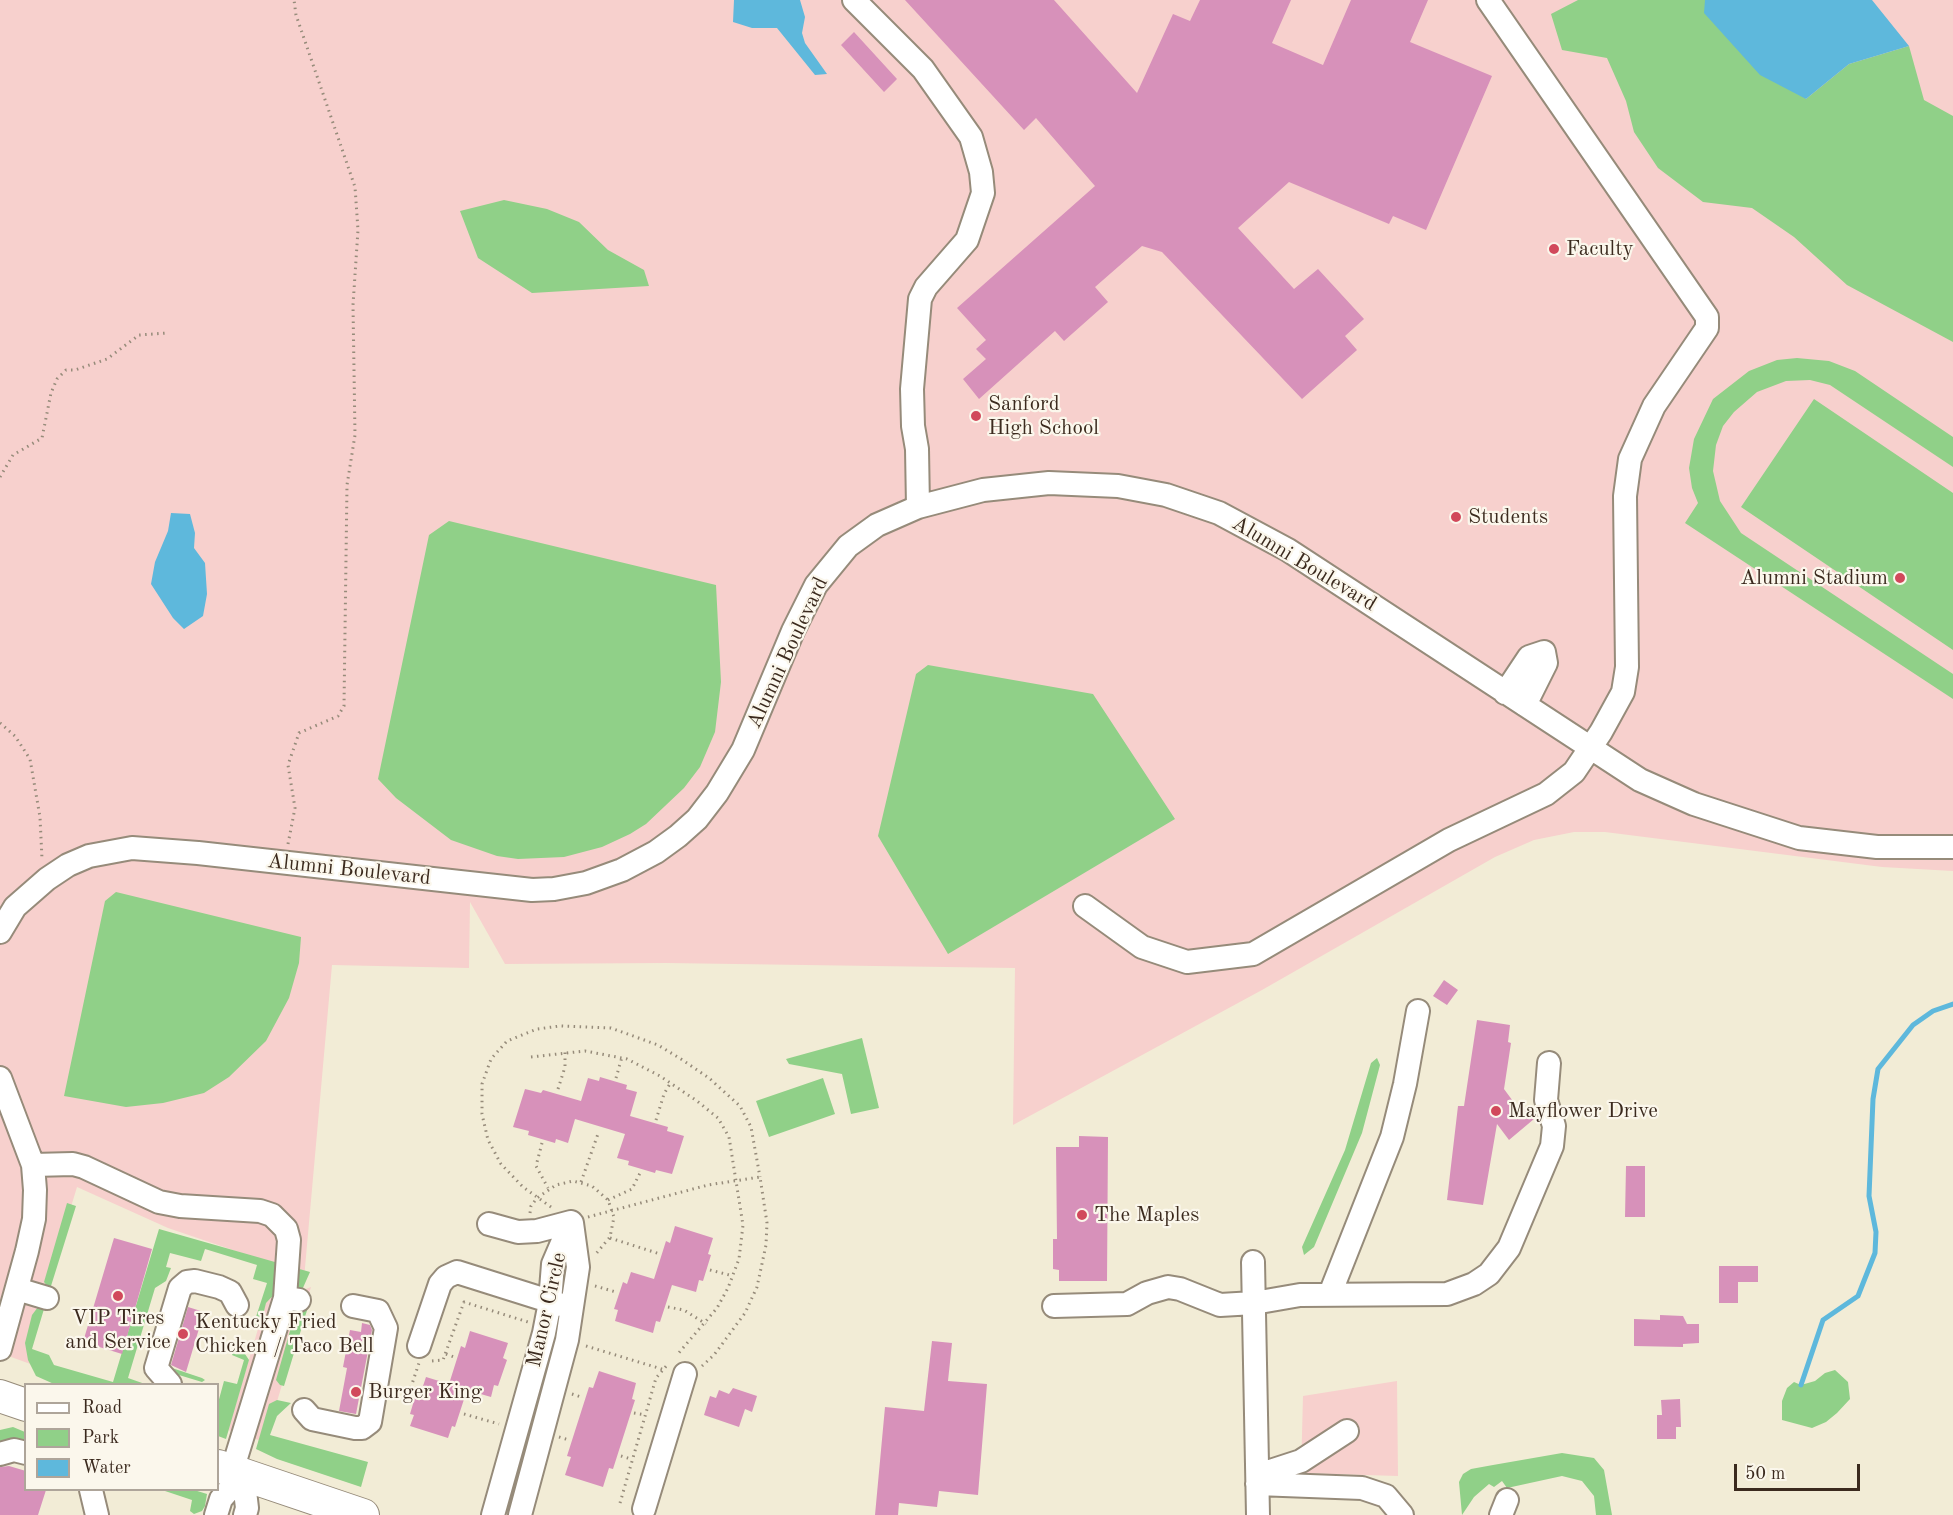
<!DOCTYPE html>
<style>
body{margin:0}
#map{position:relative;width:1953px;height:1515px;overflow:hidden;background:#f2ecd6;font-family:"Old Standard TT",serif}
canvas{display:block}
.legend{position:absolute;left:24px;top:1383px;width:195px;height:108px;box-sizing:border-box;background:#fbf7ec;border:2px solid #aea59a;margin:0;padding:8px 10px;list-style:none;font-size:18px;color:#3b2a1e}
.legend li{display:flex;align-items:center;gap:12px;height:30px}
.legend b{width:30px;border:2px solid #aea59a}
.scale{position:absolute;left:1734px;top:1464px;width:126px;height:27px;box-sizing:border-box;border:3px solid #3b2a1e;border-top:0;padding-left:8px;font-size:18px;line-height:21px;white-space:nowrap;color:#3b2a1e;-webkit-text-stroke:4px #fbf7ec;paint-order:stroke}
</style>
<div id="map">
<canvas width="1953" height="1515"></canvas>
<ul class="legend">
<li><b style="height:8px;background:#fff"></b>Road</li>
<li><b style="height:16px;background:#90d088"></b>Park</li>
<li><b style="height:16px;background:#5eb8dc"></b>Water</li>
</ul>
<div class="scale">50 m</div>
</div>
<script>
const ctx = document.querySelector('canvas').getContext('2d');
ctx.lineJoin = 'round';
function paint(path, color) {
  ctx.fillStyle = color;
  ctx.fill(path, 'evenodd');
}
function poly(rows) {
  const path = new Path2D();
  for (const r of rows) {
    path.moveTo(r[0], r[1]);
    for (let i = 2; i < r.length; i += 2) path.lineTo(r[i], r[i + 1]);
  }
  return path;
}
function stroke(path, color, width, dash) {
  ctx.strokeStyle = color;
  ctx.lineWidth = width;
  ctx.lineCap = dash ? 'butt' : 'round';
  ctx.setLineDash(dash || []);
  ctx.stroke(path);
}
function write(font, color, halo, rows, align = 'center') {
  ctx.font = font + ' "Old Standard TT",serif';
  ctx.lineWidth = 4.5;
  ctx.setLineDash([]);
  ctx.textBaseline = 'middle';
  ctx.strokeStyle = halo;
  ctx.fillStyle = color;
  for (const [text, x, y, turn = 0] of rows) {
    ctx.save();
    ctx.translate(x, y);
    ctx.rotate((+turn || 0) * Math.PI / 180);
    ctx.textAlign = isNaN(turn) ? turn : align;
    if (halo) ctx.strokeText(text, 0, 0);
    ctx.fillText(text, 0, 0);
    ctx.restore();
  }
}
const built = poly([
 [0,0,1953,0,1953,871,1882,867,1605,832,1574,832,1534,840,1495,857,1262,990,1013,1125,1015,968,666,963,505,964,470,902,469,968,332,965,303,1290,311,1287,265,1442,228,1430,277,1265,168,1228,77,1187,28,1349,36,1366,0,1353],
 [1397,1381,1398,1476,1301,1473,1303,1396]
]);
const green = poly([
 [1578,0,1705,0,1705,13,1806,99,1849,64,1909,46,1924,100,1953,116,1953,342,1847,285,1794,237,1752,208,1703,202,1658,168,1634,132,1626,101,1607,58,1562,50,1551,14],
 [504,200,547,209,579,222,608,250,644,270,649,286,532,293,478,258,460,211],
 [1797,358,1829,361,1855,371,1953,437,1953,467,1830,385,1810,380,1786,381,1757,392,1734,412,1723,426,1716,445,1713,471,1720,501,1741,533,1953,674,1953,699,1685,523,1698,503,1692,488,1689,468,1694,439,1713,399,1749,371,1777,360],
 [1814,399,1953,493,1953,650,1741,507],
 [449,521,716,585,721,682,715,732,700,767,684,788,646,824,630,834,602,847,564,857,518,859,497,856,451,840,396,798,378,779,429,535],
 [928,665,1093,694,1175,819,948,954,878,836,916,674],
 [116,892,301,937,299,963,289,998,266,1041,229,1077,204,1093,163,1103,126,1107,64,1096,105,901],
 [862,1038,879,1108,851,1114,842,1074,789,1064,786,1059],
 [1377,1058,1380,1065,1362,1133,1314,1247,1304,1255,1302,1247,1345,1150,1371,1063],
 [823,1078,835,1114,769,1137,756,1101],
 [67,1203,76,1206,51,1286,48,1287,44,1282],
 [159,1229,310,1272,302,1290,283,1285,266,1303,261,1323,255,1326,241,1322,240,1319,255,1320,267,1283,253,1279,257,1265,205,1249,201,1261,170,1253,166,1267,171,1268,166,1281,155,1288,128,1378,145,1384,54,1384,36,1376,28,1360,25,1343,32,1315,38,1307,44,1309,32,1349,49,1355,54,1365,113,1382],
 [308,1307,284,1386,280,1385,276,1380,295,1313],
 [233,1351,245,1354,249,1360,226,1439,218,1436,218,1403,224,1381,237,1384,244,1360,232,1355],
 [163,1365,202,1378,205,1380,202,1382,169,1372],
 [1835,1370,1848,1382,1850,1399,1837,1413,1826,1422,1812,1428,1782,1420,1782,1401,1787,1388,1794,1382,1801,1385,1815,1381,1825,1373],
 [277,1400,291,1403,277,1416,270,1435,368,1462,361,1487,277,1459,256,1449,269,1404],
 [13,1427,25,1432,25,1448,0,1444,0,1430],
 [1562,1453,1594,1458,1604,1470,1612,1515,1596,1515,1594,1496,1582,1481,1562,1476,1507,1488,1502,1481,1494,1487,1489,1484,1474,1497,1462,1515,1459,1482,1463,1474,1471,1469,1493,1465],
 [162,1490,194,1490,207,1494,205,1506,202,1511,194,1514,190,1511,192,1500]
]);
const water = poly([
 [734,0,800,0,805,17,802,33,805,43,827,74,815,75,777,28,752,28,733,22],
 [1705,0,1872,0,1909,46,1849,64,1806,99,1760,75,1704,13],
 [171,513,190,514,195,533,194,548,205,563,207,594,203,616,184,629,173,618,151,584,155,562,168,531]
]);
const stream = poly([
 [1801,1385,1823,1320,1858,1296,1875,1253,1876,1232,1869,1196,1873,1099,1878,1069,1913,1025,1933,1011,1953,1004]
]);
const building = poly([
 [905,0,1054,0,1137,93,1173,14,1190,21,1200,0,1291,0,1272,43,1323,65,1351,0,1428,0,1410,42,1492,76,1426,230,1393,216,1389,224,1289,182,1238,228,1294,289,1318,269,1364,319,1345,336,1357,350,1302,399,1162,252,1142,246,1095,287,1108,302,1064,341,1055,331,979,399,963,379,986,359,976,349,986,340,957,308,1095,186,1036,118,1024,130],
 [854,32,897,79,884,92,841,45],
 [1444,980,1458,990,1447,1005,1433,996],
 [1477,1020,1510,1025,1508,1042,1511,1043,1504,1089,1518,1108,1526,1109,1534,1119,1509,1140,1497,1124,1483,1205,1447,1200,1458,1106,1464,1106],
 [600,1077,627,1085,626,1089,637,1092,630,1116,668,1127,667,1131,684,1136,672,1174,656,1170,655,1173,628,1165,629,1161,617,1158,625,1134,575,1119,568,1143,556,1139,555,1143,528,1135,529,1131,513,1127,525,1089,541,1093,543,1090,581,1101,588,1078,599,1081],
 [1079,1136,1108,1137,1107,1281,1059,1281,1059,1270,1053,1269,1053,1239,1057,1239,1056,1147,1079,1147],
 [1626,1166,1645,1166,1645,1217,1625,1217],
 [675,1226,713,1238,708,1254,711,1255,703,1281,699,1280,696,1292,672,1285,660,1322,656,1321,653,1333,615,1321,618,1310,614,1309,623,1282,627,1284,631,1272,654,1279,666,1241,670,1243],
 [114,1238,152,1249,122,1354,83,1342],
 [1719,1266,1758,1266,1758,1282,1738,1282,1738,1303,1719,1303],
 [188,1307,204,1312,186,1372,171,1365],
 [1660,1315,1683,1316,1687,1324,1699,1324,1699,1343,1683,1344,1683,1347,1634,1346,1634,1319,1660,1320],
 [362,1323,370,1325,372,1330,356,1414,339,1411,347,1368,343,1367,350,1330,361,1332],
 [470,1331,508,1343,503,1358,507,1360,498,1386,494,1385,491,1397,467,1390,455,1427,452,1426,448,1438,410,1426,414,1415,410,1414,418,1387,422,1389,426,1377,449,1384,461,1346,465,1348],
 [932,1341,952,1343,948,1381,987,1384,978,1495,939,1491,937,1507,899,1503,898,1515,875,1515,885,1407,924,1411],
 [599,1371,636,1383,632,1399,635,1400,613,1469,609,1468,603,1487,565,1475,571,1457,567,1456,589,1387,593,1388],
 [733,1388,757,1396,752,1412,745,1409,739,1427,704,1415,710,1396,716,1398,719,1390,729,1394],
 [1680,1399,1681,1427,1676,1427,1676,1439,1657,1439,1657,1415,1662,1415,1661,1400],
 [9,1466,26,1471,26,1490,46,1490,38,1515,0,1515,0,1467]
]);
const path = poly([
 [0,477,13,455,42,438,51,393,57,379,66,370,75,370,107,359,139,335,167,333],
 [0,723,15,736,30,759,40,817,42,859],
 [288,844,295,808,288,765,299,733,338,716,344,706,347,485,355,435,353,305,358,230,355,187,296,15,294,0],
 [531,1057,585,1051,627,1059,660,1076,697,1101,718,1118,729,1137,743,1225,739,1259,728,1288,717,1308,677,1355],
 [616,1078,622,1057],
 [558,1089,565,1067,565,1051],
 [656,1120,664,1094,671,1082],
 [542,1143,536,1166,548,1188],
 [581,1182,599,1131],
 [608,1200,632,1189,640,1173],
 [551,1207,523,1187,501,1164,488,1140,482,1114,482,1084,491,1059,507,1041,537,1029,560,1026,611,1028,658,1045,681,1059,709,1078,740,1106,751,1127,760,1177],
 [530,1213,531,1206,537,1198,556,1185,573,1181,592,1186,608,1200,614,1217,610,1237,595,1255],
 [588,1217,708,1185,760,1177,767,1223,766,1245,757,1287,745,1313,714,1355,702,1366],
 [610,1238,660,1254],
 [710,1270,733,1276],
 [595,1286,616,1292],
 [668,1307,684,1310,706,1324],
 [586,1346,665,1370],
 [446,1354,454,1357],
 [432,1361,443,1360,464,1302,528,1322],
 [572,1394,581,1397],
 [411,1397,408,1396,419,1363],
 [634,1413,645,1415],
 [464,1414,499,1424],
 [559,1437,569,1440],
 [621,1456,631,1459],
 [620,1503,656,1378,668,1364]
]);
const minor = poly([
 [854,0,923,69,971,137,981,172,983,193,967,240,926,287,920,299,912,389,913,426,917,449,918,507],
 [1505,693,1529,657,1544,652,1546,663,1525,705],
 [1085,906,1142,947,1187,962,1253,954,1449,840,1546,794,1574,772,1601,732,1623,692,1627,667,1625,496,1630,459,1654,406,1707,328,1707,317,1488,0],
 [0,932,15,907,47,879,68,865,89,856,132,848,198,853,532,890,554,889,586,883,622,870,656,852,678,836,697,819,717,793,743,750,793,631,816,585,848,546,877,525,918,507,983,490,1049,483,1118,486,1166,495,1219,513,1288,550,1640,780,1694,804,1799,838,1877,847,1953,847],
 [0,1078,33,1165,35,1190,34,1219,27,1251,0,1349],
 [33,1165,73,1164,84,1167,159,1202,180,1206,260,1211,272,1215,286,1229,289,1240,285,1298],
 [489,1224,518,1232,537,1231,571,1222],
 [1253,1262,1258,1515],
 [17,1289,47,1298],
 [1330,1294,1392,1137,1405,1084,1418,1011],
 [1054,1306,1127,1304,1147,1293,1168,1287,1180,1289,1220,1305,1254,1303,1300,1295,1447,1294,1474,1284,1489,1274,1509,1248,1552,1146,1554,1126,1546,1100,1549,1063],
 [419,1346,440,1284,446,1277,457,1272,565,1306],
 [170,1384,156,1368,180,1288,187,1282,195,1281,219,1287,230,1292,237,1305],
 [304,1410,312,1419,355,1428,362,1428,370,1422,386,1328,378,1311,353,1306],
 [0,1454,14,1450,26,1453],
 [232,1471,285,1298,299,1300],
 [243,1474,247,1508,245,1515],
 [1258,1475,1301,1461,1347,1431],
 [1257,1484,1362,1488,1386,1496,1402,1515],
 [91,1490,97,1515],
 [644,1509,685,1374],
 [216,1515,221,1499,243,1474],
 [493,1515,544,1333,550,1302,553,1264,571,1222],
 [520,1515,567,1340,578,1267,572,1223],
 [1501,1515,1507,1500]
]);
const highway = poly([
 [0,1396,26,1405],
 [218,1466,363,1515]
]);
const markers = [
 [1554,249,6,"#d1495b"],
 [976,416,6,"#d1495b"],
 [1456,517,6,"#d1495b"],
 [1900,578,6,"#d1495b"],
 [1496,1111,6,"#d1495b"],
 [1082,1215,6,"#d1495b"],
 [118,1296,6,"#d1495b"],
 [183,1334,6,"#d1495b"],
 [356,1392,6,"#d1495b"]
];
const poiNames = [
 ["Faculty",1566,249],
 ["Sanford",988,404],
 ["High School",988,428],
 ["Students",1468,517],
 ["Alumni Stadium",1888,578,"right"],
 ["Mayflower Drive",1508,1111],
 ["The Maples",1094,1215],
 ["VIP Tires",118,1318,"center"],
 ["and Service",118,1342,"center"],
 ["Kentucky Fried",195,1322],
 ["Chicken / Taco Bell",195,1346],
 ["Burger King",368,1392]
];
const streetNames = [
 ["Alumni Boulevard",1304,564,31],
 ["Alumni Boulevard",788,653,-65],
 ["Alumni Boulevard",349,870,6],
 ["Manor Circle",547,1310,-77]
];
paint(built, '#f7d0cd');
paint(green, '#90d088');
paint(water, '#5eb8dc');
stroke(stream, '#5eb8dc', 5);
paint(building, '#d791ba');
stroke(minor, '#968b7a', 26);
stroke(highway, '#968b7a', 34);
stroke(path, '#968b7a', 3, [1.5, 4.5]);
stroke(minor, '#fff', 22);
stroke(highway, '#fff', 32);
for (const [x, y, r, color] of markers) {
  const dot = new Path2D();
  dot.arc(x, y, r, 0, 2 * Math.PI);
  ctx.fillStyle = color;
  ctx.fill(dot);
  stroke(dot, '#fbf7ec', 2);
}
write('21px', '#3b2a1e', '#fbf7ec', poiNames, 'left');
write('21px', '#3b2a1e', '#fbf7ec', streetNames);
</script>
